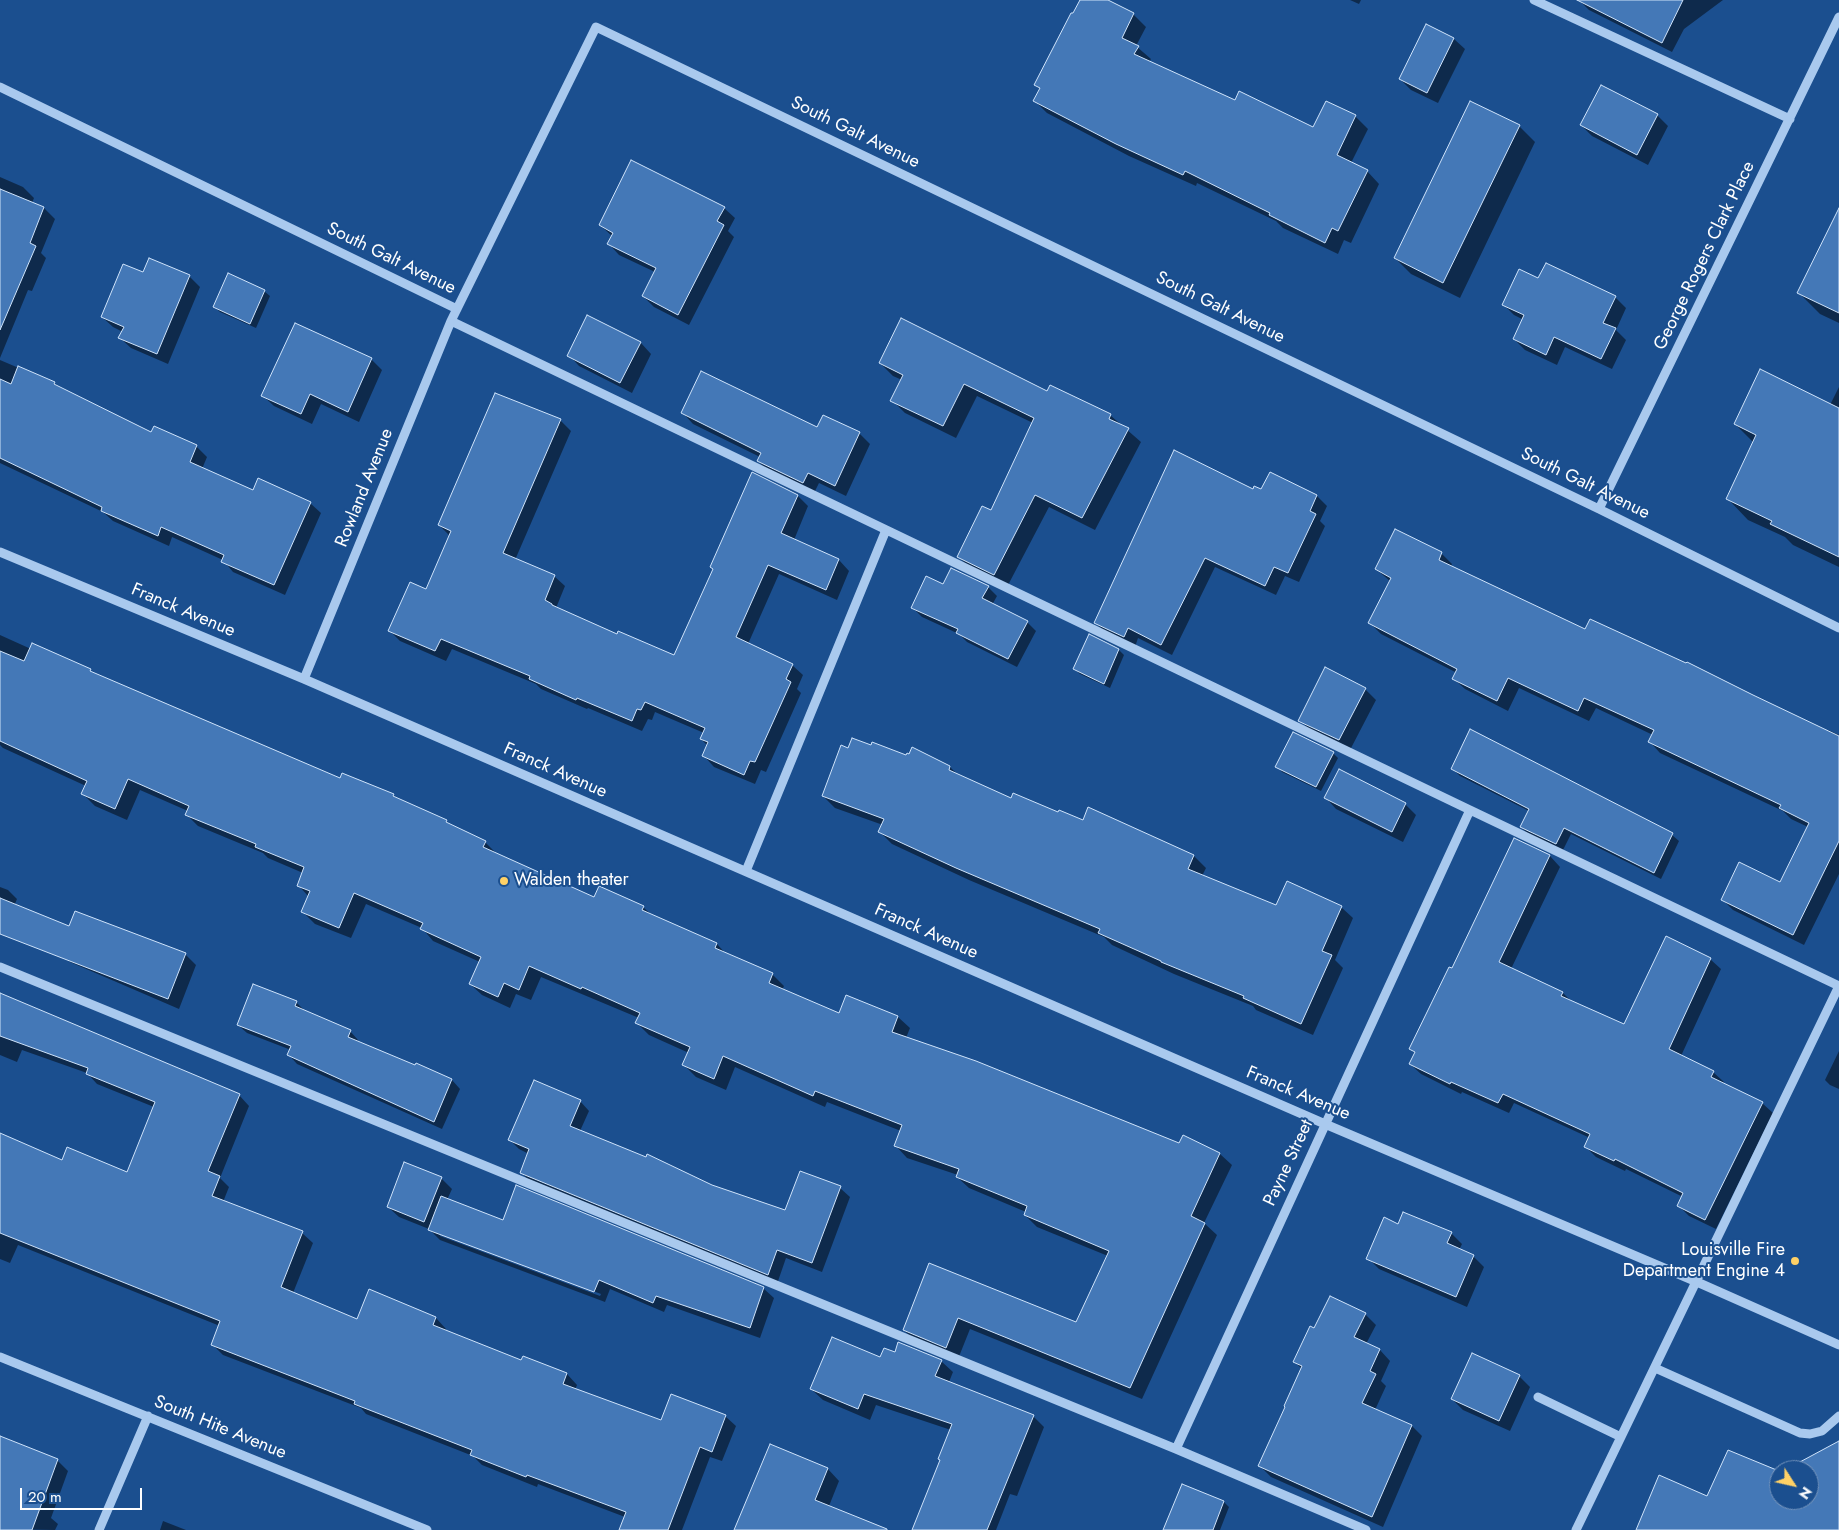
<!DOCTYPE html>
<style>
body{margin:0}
#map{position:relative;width:1839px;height:1530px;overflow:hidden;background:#1b4f8f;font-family:Jost,sans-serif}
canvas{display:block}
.north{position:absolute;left:1769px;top:1460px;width:50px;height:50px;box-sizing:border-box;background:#1b4f8f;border:1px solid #7695bc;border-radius:50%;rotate:125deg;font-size:14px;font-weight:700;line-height:20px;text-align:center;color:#fff}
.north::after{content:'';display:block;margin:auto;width:18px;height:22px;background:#ffd166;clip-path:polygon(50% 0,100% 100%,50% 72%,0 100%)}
.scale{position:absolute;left:20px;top:1488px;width:122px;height:22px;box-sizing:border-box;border:2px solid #fff;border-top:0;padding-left:6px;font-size:15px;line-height:18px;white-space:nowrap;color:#fff;-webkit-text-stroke:4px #1b4f8f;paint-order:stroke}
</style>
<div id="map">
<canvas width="1839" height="1530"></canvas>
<div class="north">N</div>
<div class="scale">20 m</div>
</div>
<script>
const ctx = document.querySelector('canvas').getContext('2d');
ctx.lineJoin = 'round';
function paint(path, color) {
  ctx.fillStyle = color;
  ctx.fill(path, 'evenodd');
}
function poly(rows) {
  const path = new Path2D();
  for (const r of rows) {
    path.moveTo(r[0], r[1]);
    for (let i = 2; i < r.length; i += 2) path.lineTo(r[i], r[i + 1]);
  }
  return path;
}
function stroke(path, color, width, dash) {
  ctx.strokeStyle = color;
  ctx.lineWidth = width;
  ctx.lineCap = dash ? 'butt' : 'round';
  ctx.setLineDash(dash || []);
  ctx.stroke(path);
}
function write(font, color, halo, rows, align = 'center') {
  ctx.font = font + ' Jost,sans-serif';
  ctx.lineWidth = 4;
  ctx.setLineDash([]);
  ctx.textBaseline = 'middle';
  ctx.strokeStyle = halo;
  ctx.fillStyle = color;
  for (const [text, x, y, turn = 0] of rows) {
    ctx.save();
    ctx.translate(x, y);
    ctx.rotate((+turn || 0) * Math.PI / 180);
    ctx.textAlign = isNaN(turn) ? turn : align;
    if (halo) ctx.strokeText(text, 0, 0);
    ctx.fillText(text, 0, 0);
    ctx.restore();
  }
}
const shadow = poly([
 [1081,0,1106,0,1133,14,1146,27,1136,46,1151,59,1149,62,1236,101,1314,128,1355,116,1368,129,1351,163,1367,171,1379,184,1351,243,1344,240,1338,254,1283,228,1276,221,1197,183,1196,186,1129,156,1047,113,1035,101,1040,89,1036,84],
 [1350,0,1361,0,1359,4],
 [1579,0,1723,0,1684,29,1672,52,1589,10],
 [1426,26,1454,39,1465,49,1438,103,1411,90,1400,79],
 [1657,115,1668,126,1648,165,1592,136,1581,125],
 [1519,126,1535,142,1460,298,1411,274,1395,258],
 [0,177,23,187,34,198,32,203,44,208,55,219,41,253,46,258,32,291,28,290,0,358],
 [724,208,735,218,728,231,734,237,689,325,654,307,643,296,655,272,619,255,609,244,613,237,600,225],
 [1839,246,1839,323,1820,314,1799,293],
 [143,274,189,276,200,287,168,364,131,348,120,338,123,332,113,327,102,317],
 [1539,280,1615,297,1626,308,1616,330,1626,340,1612,369,1565,347,1557,365,1525,350,1514,339,1524,320,1514,315,1503,304],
 [264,291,270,296,256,328,220,312,215,307],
 [588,317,641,343,651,354,632,393,579,366,569,355],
 [371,359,382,370,359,422,321,404,312,424,274,406,263,396],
 [0,360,54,383,60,388,152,433,196,446,207,457,202,469,253,491,310,503,321,513,285,595,233,572,223,560,172,537,169,546,113,521,103,512,0,463],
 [880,363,1048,392,1110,415,1141,442,1095,530,1049,507,1007,587,971,569,958,556,991,512,1033,423,977,396,956,438,905,413,892,400,902,380,893,376],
 [1839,387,1839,567,1793,545,1785,537,1748,520,1727,498,1754,443,1735,424,1830,405],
 [683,413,859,433,870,444,846,496,819,483,814,493,769,472,758,461,760,457,693,424],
 [560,420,571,431,515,560,554,576,565,586,556,608,618,636,674,657,798,496,808,506,794,540,839,560,849,571,837,600,779,574,748,644,792,665,803,675,797,689,801,693,766,772,761,770,755,784,714,767,704,756,708,746,701,739,704,733,655,712,652,720,648,719,642,731,588,708,587,709,541,689,536,684,452,649,446,661,400,641,389,630,427,590,450,536,439,525],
 [1254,490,1317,496,1327,506,1320,521,1325,526,1299,582,1285,576,1276,595,1215,567,1172,655,1138,638,1135,647,1106,633,1096,623],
 [1441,553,1452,564,1451,567,1585,630,1827,732,1828,730,1839,735,1839,874,1804,945,1733,910,1722,899,1780,884,1808,827,1791,819,1783,811,1660,753,1650,742,1653,735,1596,708,1589,721,1519,688,1508,711,1465,689,1454,679,1457,673,1381,634,1370,623,1391,582,1376,569],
 [944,586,988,587,997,596,992,605,1027,622,1036,631,1017,667,967,642,959,634,922,617,913,608],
 [0,635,31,649,90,671,94,674,341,780,393,795,397,799,446,821,451,826,485,842,497,854,595,899,643,907,654,917,717,944,727,955,772,974,784,986,782,990,839,1014,846,997,898,1017,910,1028,906,1038,1180,1145,1184,1137,1220,1154,1232,1165,1204,1223,1217,1235,1142,1399,970,1329,958,1359,916,1342,904,1330,930,1265,1076,1323,1108,1256,1037,1227,1025,1215,1026,1212,969,1188,957,1177,958,1175,907,1158,896,1146,901,1131,827,1102,825,1107,735,1067,726,1090,696,1077,684,1065,689,1053,649,1035,637,1023,639,1018,541,977,531,1000,516,994,510,1008,482,995,470,984,480,962,433,941,422,928,366,904,351,938,315,924,303,912,309,897,298,885,303,873,268,858,263,853,198,826,186,814,188,811,140,790,127,820,95,806,83,794,86,786,3,748,0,745],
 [1119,650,1124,655,1110,688,1080,674,1075,669],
 [1365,689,1376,700,1350,750,1311,731,1300,720],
 [1470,731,1672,835,1679,841,1661,879,1571,834,1563,850,1528,834,1521,827,1529,811,1460,776,1453,769],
 [872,747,950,767,958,775,1012,800,1083,822,1088,809,1194,856,1206,868,1202,876,1277,907,1341,907,1353,918,1335,960,1343,968,1313,1035,1256,1010,1253,1006,1174,974,1112,945,1104,937,969,880,892,844,880,832,883,825,835,808,823,796,849,750],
 [1333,753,1338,758,1321,791,1282,772,1277,766],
 [1326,798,1405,804,1416,815,1403,842,1336,809],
 [1515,840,1550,856,1560,867,1511,969,1563,993,1571,1001,1624,1026,1710,959,1721,969,1681,1056,1713,1072,1724,1082,1723,1084,1762,1103,1773,1113,1716,1229,1689,1216,1678,1205,1683,1197,1626,1169,1625,1171,1596,1157,1586,1147,1590,1138,1514,1103,1509,1113,1462,1092,1461,1094,1421,1074,1410,1064,1415,1053,1411,1049,1452,970],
 [0,887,8,890,17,899,3,932,0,931],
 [60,951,185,954,196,965,179,1009,70,962],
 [0,993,239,1095,249,1106,220,1178,229,1187,223,1202,302,1233,313,1243,293,1293,358,1320,370,1290,436,1318,446,1329,445,1331,522,1361,524,1358,567,1374,577,1385,575,1390,662,1422,725,1416,736,1426,722,1461,710,1457,682,1530,627,1530,625,1517,538,1484,537,1487,482,1465,473,1456,366,1414,361,1408,223,1355,212,1344,220,1326,18,1245,10,1263,0,1259,0,1135,62,1161,127,1173,154,1107,97,1084,87,1073,22,1050,17,1062,0,1055],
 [296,1002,305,1011,350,1031,358,1040,357,1042,415,1067,416,1065,452,1080,460,1089,442,1129,297,1064,289,1055,291,1050,247,1033,238,1025],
 [1839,1051,1839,1089,1830,1085,1825,1080],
 [580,1101,589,1111,580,1131,711,1186,786,1212,801,1173,840,1188,850,1197,822,1272,786,1258,777,1284,531,1183,522,1173,529,1154,519,1149,510,1140],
 [441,1178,452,1189,447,1200,503,1222,763,1288,774,1298,760,1338,667,1305,664,1312,610,1289,605,1302,440,1240,429,1229,399,1217,388,1207],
 [440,1233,601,1294,600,1296,440,1236],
 [1399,1225,1451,1233,1462,1244,1459,1250,1473,1256,1484,1267,1467,1307,1379,1269,1368,1258],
 [1365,1314,1376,1325,1366,1344,1380,1350,1390,1361,1381,1381,1386,1386,1375,1410,1412,1426,1422,1436,1383,1527,1271,1477,1260,1466,1302,1369,1295,1362,1315,1330],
 [895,1353,941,1361,953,1372,949,1382,1033,1416,1044,1427,1017,1496,1010,1494,996,1530,913,1530,941,1460,951,1430,876,1405,870,1420,823,1400,811,1389],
 [1519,1376,1530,1387,1510,1431,1463,1410,1452,1399],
 [0,1438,57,1460,68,1471,51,1518,58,1524,55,1530,0,1529],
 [770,1445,828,1469,839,1481,829,1506,887,1530,735,1530],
 [1224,1502,1229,1507,1220,1530,1164,1530],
 [163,1521,186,1530,160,1530]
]);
const building = poly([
 [1080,0,1108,0,1134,13,1122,38,1139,46,1134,54,1235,100,1239,91,1313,127,1326,101,1356,115,1337,155,1368,170,1338,231,1332,228,1325,243,1269,215,1270,213,1185,171,1183,175,1116,144,1033,101,1040,88,1034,85,1071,13,1073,13,1080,0],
 [1577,0,1683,0,1662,43,1577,0],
 [1426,24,1454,38,1427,93,1399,79,1426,24],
 [1601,85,1658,114,1637,155,1580,125,1601,85],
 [1470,101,1520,125,1443,283,1394,258,1470,101],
 [631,160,725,207,717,221,724,225,678,315,642,296,656,268,607,244,613,233,599,225,631,160],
 [0,189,44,207,30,243,36,246,0,330,0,189],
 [1839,208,1839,313,1797,293,1839,208],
 [149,258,190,275,157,354,118,338,124,327,101,317,123,264,143,272,149,258],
 [1546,263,1616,296,1603,323,1616,328,1601,359,1554,337,1546,355,1513,339,1524,315,1502,305,1519,269,1538,278,1546,263],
 [228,273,265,290,250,324,213,307,228,273],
 [587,315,641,342,620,383,567,356,587,315],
 [901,318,1047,391,1050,385,1111,414,1109,419,1129,428,1082,518,1035,495,994,575,957,557,982,506,991,510,1034,418,964,384,943,426,890,401,903,375,879,363,901,318],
 [295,323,372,358,348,412,310,394,301,414,261,396,295,323],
 [18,366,55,382,54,384,151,432,154,426,197,445,190,462,253,490,258,478,311,502,274,585,221,562,224,555,161,527,158,536,101,511,102,507,0,458,0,379,11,384,18,366],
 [1760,369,1839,408,1839,557,1770,524,1772,521,1726,499,1756,435,1734,424,1760,369],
 [701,371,817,427,823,415,860,432,835,486,808,473,803,483,757,461,761,453,681,413,701,371],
 [495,393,561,419,503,553,555,575,545,600,552,604,552,605,617,634,618,631,674,655,713,569,710,567,752,472,798,495,781,533,839,559,826,590,768,565,736,637,793,664,786,679,791,682,755,762,750,761,744,775,702,756,708,742,700,739,705,728,645,702,641,710,637,709,632,721,577,698,576,700,529,679,530,676,441,639,435,651,388,631,410,582,426,589,451,531,438,525,495,393],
 [1174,450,1253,489,1254,486,1261,489,1270,472,1317,495,1310,511,1316,514,1288,573,1274,567,1265,586,1205,558,1161,645,1128,628,1124,637,1094,623,1174,450],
 [1395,529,1442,552,1439,560,1585,629,1590,619,1686,663,1687,662,1753,695,1839,736,1839,841,1793,935,1721,900,1739,862,1780,882,1809,823,1779,808,1781,805,1648,742,1654,730,1584,698,1578,711,1508,678,1497,701,1452,679,1457,669,1368,623,1391,578,1375,569,1395,529],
 [951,568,989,586,982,598,1028,621,1008,659,956,633,958,629,911,608,926,576,943,584,951,568],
 [1089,634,1119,649,1104,684,1073,669,1089,634],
 [32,643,91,669,90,671,340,778,342,773,394,794,393,796,447,820,446,822,486,841,483,847,594,897,599,886,644,906,642,910,717,943,715,948,773,973,769,983,839,1013,846,995,898,1016,892,1032,976,1061,1179,1143,1183,1135,1220,1153,1191,1216,1205,1223,1130,1388,958,1318,946,1348,903,1330,929,1263,1076,1322,1109,1251,1024,1215,1027,1206,956,1177,959,1169,894,1146,902,1125,815,1091,813,1096,723,1056,714,1079,682,1065,690,1047,635,1023,640,1013,582,987,581,989,529,966,519,990,504,983,498,997,469,984,481,957,420,929,423,923,354,893,339,928,301,912,310,891,297,886,304,867,255,847,256,844,185,815,189,806,128,779,115,809,81,794,87,781,0,741,0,651,24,661,32,643],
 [1325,667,1366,688,1339,740,1298,721,1325,667],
 [1470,729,1673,833,1654,873,1564,828,1556,844,1520,827,1529,809,1451,769,1470,729],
 [1293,732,1334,752,1316,787,1275,767,1293,732],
 [852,738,871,745,872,742,906,755,907,753,909,754,912,747,950,766,949,770,1011,798,1013,793,1058,812,1059,810,1083,820,1088,807,1194,855,1188,869,1276,905,1287,881,1342,906,1322,951,1332,955,1301,1024,1243,998,1244,996,1161,962,1161,961,1098,933,1100,929,956,868,878,832,884,819,822,796,841,745,848,748,852,738],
 [1339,769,1406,803,1392,832,1324,798,1339,769],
 [1514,838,1550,855,1499,962,1563,992,1561,996,1624,1024,1666,936,1711,958,1669,1049,1714,1071,1711,1077,1763,1102,1705,1220,1677,1206,1683,1193,1615,1159,1614,1161,1584,1147,1590,1134,1503,1094,1498,1103,1451,1082,1450,1084,1409,1064,1415,1052,1409,1049,1449,967,1452,968,1514,838],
 [0,898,69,926,75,911,186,953,168,999,0,934,0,898],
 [253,984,297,1001,295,1006,351,1030,348,1037,415,1065,416,1063,452,1079,434,1122,287,1055,291,1046,237,1025,253,984],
 [0,993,240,1094,208,1171,220,1176,212,1196,303,1231,281,1287,357,1319,369,1289,436,1317,433,1325,521,1360,523,1356,567,1373,563,1384,661,1420,671,1394,726,1415,712,1452,700,1447,668,1530,619,1530,626,1512,527,1475,526,1477,470,1455,472,1450,354,1404,355,1401,211,1345,220,1321,0,1233,0,1133,62,1160,67,1147,127,1172,155,1102,86,1074,88,1068,0,1036,0,993],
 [534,1080,581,1100,570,1126,646,1157,647,1154,712,1185,785,1210,800,1171,841,1186,812,1263,777,1250,768,1275,520,1173,529,1149,508,1140,534,1080],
 [404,1162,442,1177,424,1222,387,1207,404,1162],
 [516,1185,764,1287,750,1328,656,1296,653,1303,599,1280,594,1292,428,1230,441,1196,503,1220,516,1185],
 [1403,1212,1452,1232,1447,1243,1474,1255,1456,1297,1366,1259,1384,1217,1398,1224,1403,1212],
 [1330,1296,1366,1313,1354,1337,1380,1349,1370,1371,1376,1374,1362,1403,1412,1425,1372,1517,1258,1466,1285,1407,1284,1406,1302,1366,1293,1362,1310,1326,1314,1328,1330,1296],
 [832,1337,880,1357,884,1348,895,1352,898,1342,942,1360,935,1376,1034,1415,987,1530,912,1530,940,1460,938,1459,952,1424,864,1394,858,1409,810,1389,832,1337],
 [1472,1353,1520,1375,1499,1421,1451,1399,1472,1353],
 [0,1436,58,1459,32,1530,0,1530,0,1436],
 [1839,1441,1839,1530,1636,1530,1659,1475,1707,1496,1728,1450,1779,1471,1779,1500,1809,1500,1809,1470,1785,1470,1839,1441],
 [770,1444,828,1468,815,1500,887,1529,887,1530,734,1530,770,1444],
 [1182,1484,1224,1501,1213,1530,1163,1530,1182,1484]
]);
const minor = poly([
 [1534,0,1790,119],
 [0,87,457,309],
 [451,321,1470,810,1839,986],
 [1599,509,1839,17],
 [0,552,304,679,1325,1124,1697,1282,1839,1345],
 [304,679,451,321,596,27,1599,509,1839,628],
 [746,871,886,530],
 [0,967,1176,1449,1366,1530],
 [0,1357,427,1530],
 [1655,1368,1800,1433,1810,1434,1822,1431,1839,1416],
 [1538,1397,1621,1437],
 [1176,1449,1470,810],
 [99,1530,148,1416],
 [1576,1530,1839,986]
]);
const markers = [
 [504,881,5,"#ffd166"],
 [1795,1261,5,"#ffd166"]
];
const streetNames = [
 ["South Galt Avenue",855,133,26],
 ["George Rogers Clark Place",1705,256,-64],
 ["South Galt Avenue",391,259,26],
 ["South Galt Avenue",1220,308,26],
 ["South Galt Avenue",1585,484,26],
 ["Rowland Avenue",365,488,-68],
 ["Franck Avenue",183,611,23],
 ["Franck Avenue",555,771,24],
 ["Franck Avenue",926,932,24],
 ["Franck Avenue",1298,1094,23],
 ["Payne Street",1289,1163,-65],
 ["South Hite Avenue",220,1428,22]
];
const poiNames = [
 ["Walden theater",514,881],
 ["Louisville Fire",1785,1251,"right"],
 ["Department Engine 4",1785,1272,"right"]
];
paint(shadow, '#0007');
paint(building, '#4478b7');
stroke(building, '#cfe3fa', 1);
stroke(minor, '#a9c9ee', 9);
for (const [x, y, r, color] of markers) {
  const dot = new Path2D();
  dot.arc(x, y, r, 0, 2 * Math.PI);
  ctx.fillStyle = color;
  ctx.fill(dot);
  stroke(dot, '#1b4f8f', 2);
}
write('18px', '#fff', '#1b4f8f', streetNames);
write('18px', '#fff', '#1b4f8f', poiNames, 'left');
</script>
